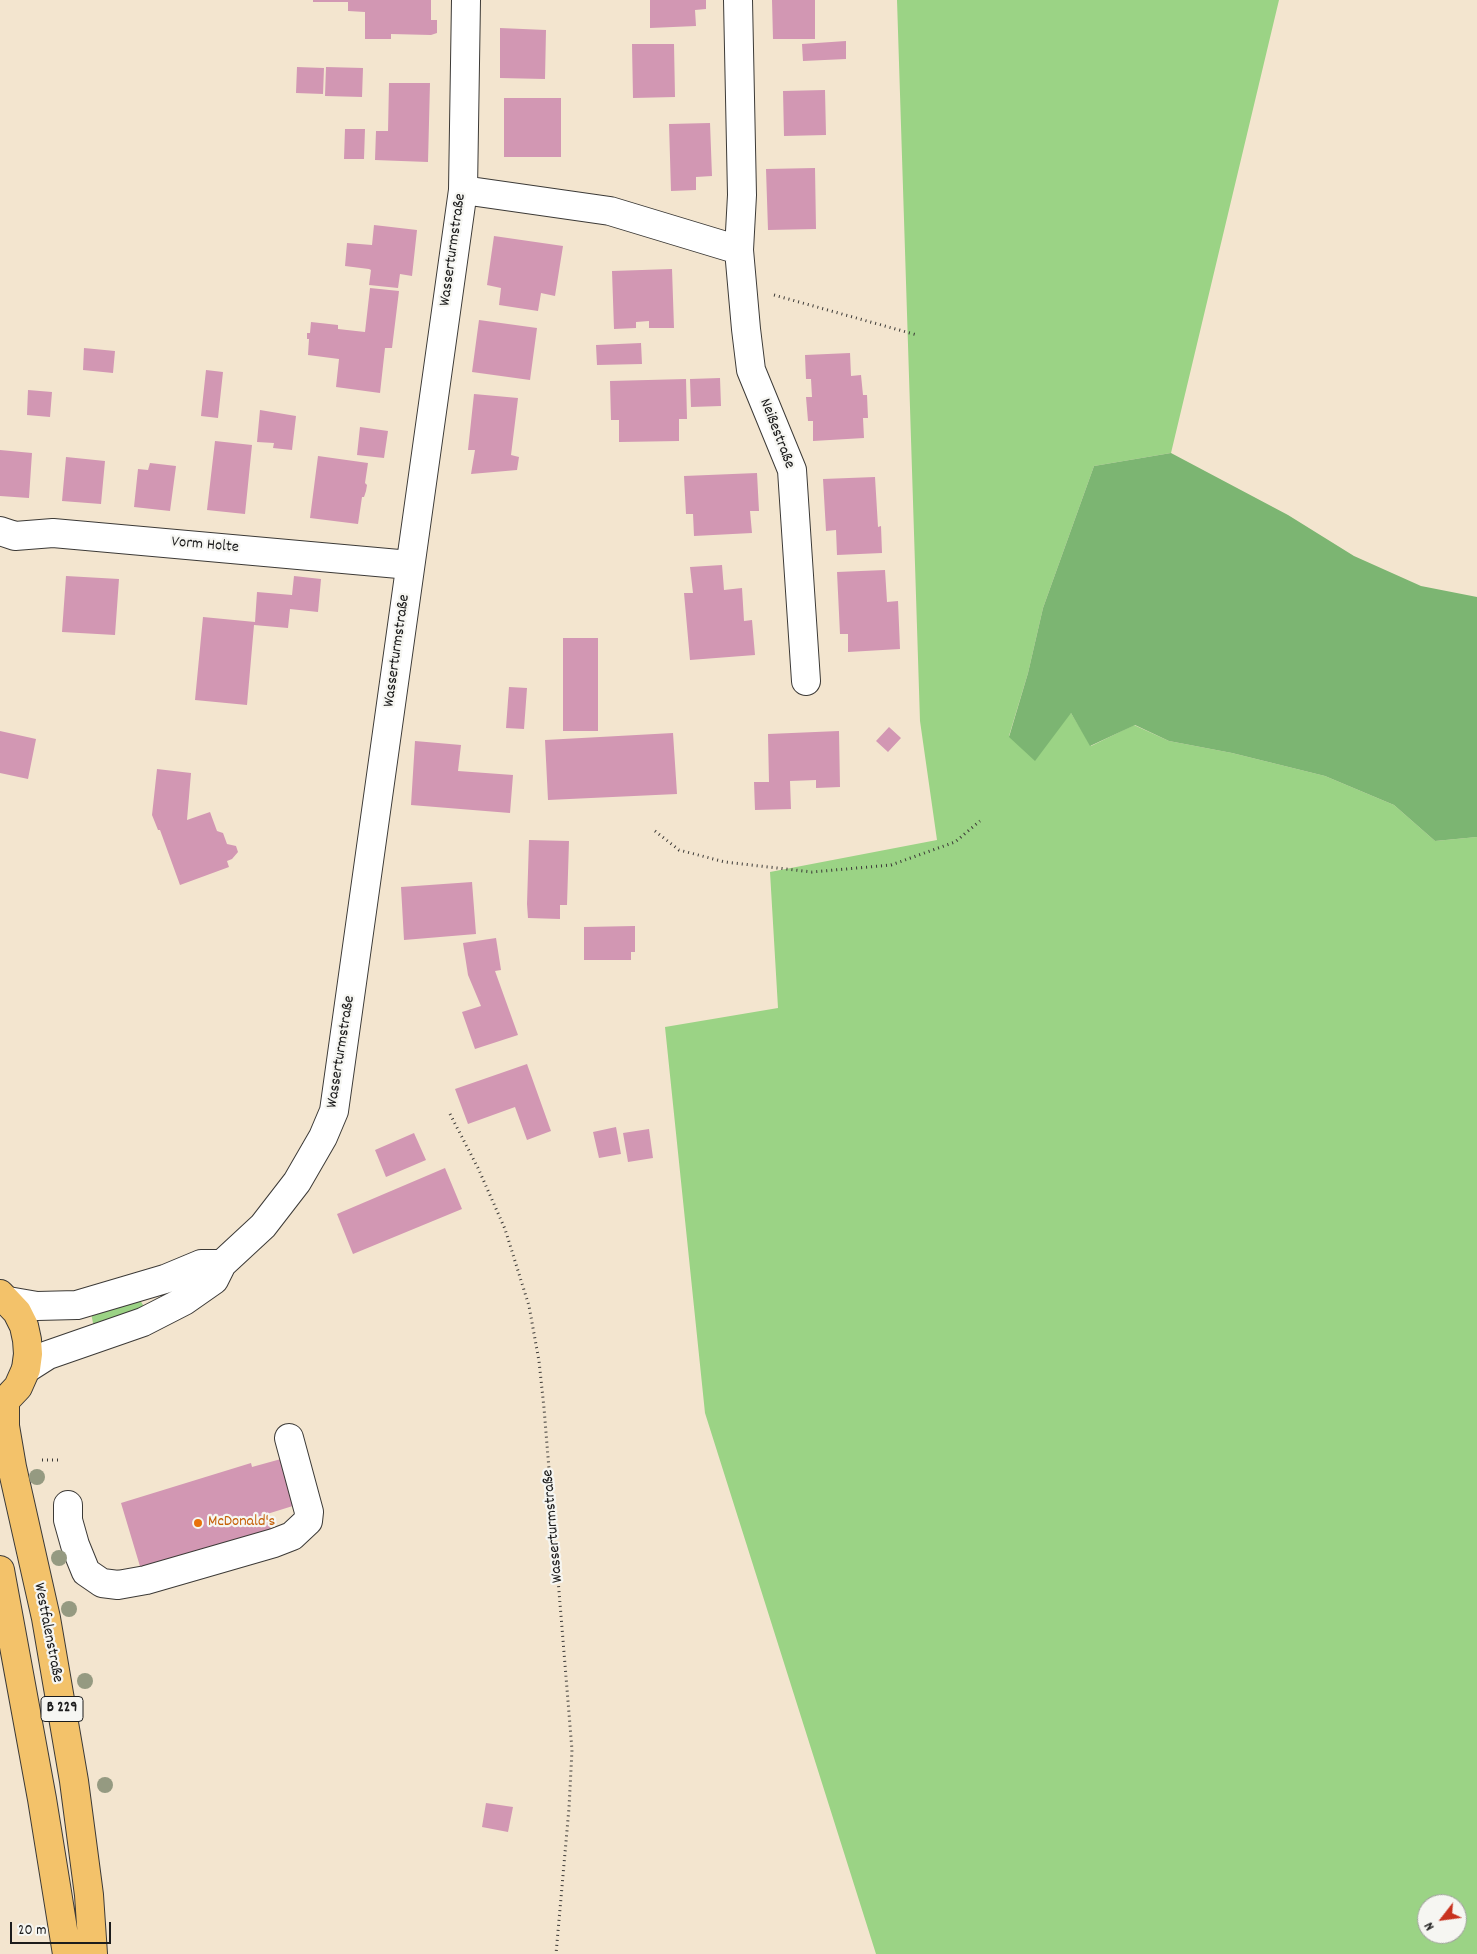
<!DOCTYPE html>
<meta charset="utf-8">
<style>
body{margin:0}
#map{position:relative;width:1477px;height:1954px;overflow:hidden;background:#f3e5cf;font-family:Dekko,sans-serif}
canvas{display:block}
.north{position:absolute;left:1417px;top:1894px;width:50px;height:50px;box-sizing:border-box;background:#f6f6f2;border:1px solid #9f9f9c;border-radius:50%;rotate:240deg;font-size:14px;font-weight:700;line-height:20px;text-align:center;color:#1c1c1c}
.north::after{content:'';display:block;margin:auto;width:18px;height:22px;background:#c8321e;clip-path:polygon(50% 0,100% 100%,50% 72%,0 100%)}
.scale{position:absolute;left:10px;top:1922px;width:101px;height:22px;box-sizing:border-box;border:2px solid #1c1c1c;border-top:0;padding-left:6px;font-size:15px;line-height:18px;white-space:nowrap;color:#1c1c1c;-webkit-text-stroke:4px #f6f6f2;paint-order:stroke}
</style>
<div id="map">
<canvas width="1477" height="1954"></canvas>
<div class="north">N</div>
<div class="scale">20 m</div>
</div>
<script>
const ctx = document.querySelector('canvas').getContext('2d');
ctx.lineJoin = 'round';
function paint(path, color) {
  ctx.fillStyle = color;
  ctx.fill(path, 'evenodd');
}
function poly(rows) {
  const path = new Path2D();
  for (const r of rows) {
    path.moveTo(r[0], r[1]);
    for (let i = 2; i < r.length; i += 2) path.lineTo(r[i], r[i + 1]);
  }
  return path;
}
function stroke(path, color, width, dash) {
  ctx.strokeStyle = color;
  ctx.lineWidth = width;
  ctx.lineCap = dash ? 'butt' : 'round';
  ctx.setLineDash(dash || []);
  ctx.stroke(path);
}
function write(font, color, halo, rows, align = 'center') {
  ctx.font = font + ' Dekko,sans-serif';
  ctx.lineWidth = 4.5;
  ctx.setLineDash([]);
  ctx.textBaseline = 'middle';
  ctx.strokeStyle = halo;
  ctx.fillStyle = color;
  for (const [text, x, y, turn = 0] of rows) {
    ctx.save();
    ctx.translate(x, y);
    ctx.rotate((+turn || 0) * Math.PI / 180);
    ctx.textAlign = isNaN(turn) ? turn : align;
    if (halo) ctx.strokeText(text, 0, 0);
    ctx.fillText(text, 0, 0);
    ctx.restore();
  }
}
const green = poly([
 [897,0,1279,0,1171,453,1094,466,1043,608,1028,673,1009,736,1071,713,1091,746,1134,725,1169,741,1232,753,1325,776,1394,805,1435,841,1477,837,1477,1954,876,1954,705,1413,665,1027,778,1008,770,872,937,840,920,721],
 [1427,1904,1457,1904,1457,1934,1427,1934],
 [140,1300,143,1305,142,1311,94,1328,91,1313]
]);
const forest = poly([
 [1171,453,1288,515,1354,556,1421,586,1477,597,1477,837,1435,841,1394,805,1325,776,1232,753,1169,741,1135,725,1090,746,1071,713,1035,761,1009,737,1028,673,1043,608,1094,466]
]);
const building = poly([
 [313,0,431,0,431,20,437,20,437,33,431,35,391,34,391,39,365,39,365,12,348,11,348,2,313,2],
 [650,0,706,0,706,9,695,10,696,26,650,28],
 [772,0,815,0,815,39,773,39],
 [500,28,546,30,545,79,500,78],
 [846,41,846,59,803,61,802,44],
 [632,44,674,44,675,97,633,98],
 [297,67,324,68,323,94,296,93],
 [326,67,363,68,362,97,325,96],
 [389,83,430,83,428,162,375,160,376,131,388,131],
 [825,90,826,135,784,136,783,91],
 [504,98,561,98,561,157,504,157],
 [710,123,712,176,696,177,696,190,671,191,669,124],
 [345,129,365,129,364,159,344,159],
 [815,168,816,229,768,230,766,169],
 [374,225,417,230,412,276,400,274,398,288,369,285,371,270,369,269,345,266,347,243,372,245],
 [494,236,563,246,555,296,541,293,538,311,499,305,501,288,487,285],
 [672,269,674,328,649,328,649,321,636,322,636,328,614,329,612,271],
 [370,288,399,291,392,348,385,348,380,393,336,387,339,359,308,355,309,339,307,339,307,333,310,333,311,322,338,325,338,329,365,332],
 [479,320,537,328,530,380,472,372],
 [641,343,642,364,597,365,596,345],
 [84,348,115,351,113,373,83,370],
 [850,353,851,376,861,375,863,395,867,395,868,418,863,418,864,438,813,441,813,421,808,421,806,397,812,397,811,379,806,379,805,355],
 [206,370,223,372,218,418,201,416],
 [720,378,721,406,691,407,690,379],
 [686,379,687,419,679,419,679,441,619,442,619,420,611,420,610,381],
 [28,390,52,392,50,417,27,415],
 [474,394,518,398,511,455,519,457,517,470,471,474,475,450,468,450],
 [260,410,296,416,292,450,273,448,274,443,257,442],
 [360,427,388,431,384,458,357,455],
 [215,441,252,445,245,514,207,510],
 [0,450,32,453,29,498,0,496],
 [318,456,368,463,365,483,367,485,366,491,364,497,362,497,358,524,310,518],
 [66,457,105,461,101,504,62,501],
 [150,463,176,466,170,511,134,507,138,469,148,470],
 [757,473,759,511,750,511,752,533,694,536,693,514,686,514,684,476],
 [875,477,878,527,881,526,882,553,837,555,836,530,826,531,823,479],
 [722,565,724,590,742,588,744,621,752,620,755,655,690,660,684,593,693,593,690,567],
 [885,570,887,602,898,601,900,649,848,652,848,634,840,634,837,572],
 [66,576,119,579,115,635,62,632],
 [294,576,321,579,318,612,290,609,288,628,254,625,247,705,195,700,203,617,255,622,257,592,292,595],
 [563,638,598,638,598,731,563,731],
 [509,687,527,688,524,729,506,728],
 [889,727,901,738,888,752,876,741],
 [0,731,36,739,28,779,0,773],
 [839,731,840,787,816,788,816,780,790,781,791,809,755,810,754,782,769,782,768,734],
 [673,733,677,794,548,800,545,740],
 [415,741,461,745,458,771,513,775,510,813,411,805],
 [157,769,191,773,187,820,210,812,217,831,223,833,227,844,236,846,238,852,232,859,227,861,229,867,180,885,160,830,158,830,152,815],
 [529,840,569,841,567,905,560,905,560,919,528,918,527,904],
 [472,882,476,934,404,940,401,887],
 [635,926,635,952,631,952,631,960,584,960,584,927],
 [496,938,501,970,495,971,518,1035,475,1049,462,1012,481,1006,468,975,463,943],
 [527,1064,551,1131,527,1140,515,1107,468,1124,455,1089],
 [616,1127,621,1154,599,1158,593,1132],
 [649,1129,653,1158,628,1162,623,1133],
 [414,1133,426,1160,386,1177,375,1150],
 [445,1168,462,1209,353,1254,337,1214],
 [281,1459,296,1505,267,1514,272,1533,142,1573,121,1503,251,1463,252,1467],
 [486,1803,513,1807,508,1832,482,1827]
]);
const path = poly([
 [774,295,917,335],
 [655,831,679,850,725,862,812,872,891,865,955,842,980,821],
 [450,1114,478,1168,505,1229,529,1306,539,1361,544,1408,572,1750,569,1808,556,1954],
 [42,1460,62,1460]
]);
const minor = poly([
 [738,0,742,195,739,250,746,329,751,370,792,470,806,681],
 [463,190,610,211,739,250],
 [0,531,15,536,53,533,410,565],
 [8,1301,37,1306,77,1305,165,1279,201,1264,222,1264],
 [26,1369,48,1355,143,1322,184,1301,214,1280,222,1264,263,1226,297,1182,323,1137,334,1111,463,190,466,0],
 [68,1505,68,1520,75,1545,86,1572,102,1583,118,1585,146,1580,274,1543,292,1536,308,1521,309,1512,289,1438]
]);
const major = poly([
 [0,1294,17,1312,24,1326,27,1340,28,1354,26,1369,18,1387,0,1406],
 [5,1403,5,1426,12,1467,46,1618,74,1781,89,1895,93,1954],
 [0,1570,42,1799,67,1954]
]);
const trees = [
 [37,1477],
 [59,1558],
 [69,1609],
 [85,1681],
 [105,1785]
];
const markers = [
 [198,1523,5,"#e8710a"]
];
const shields = [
 [62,1709,42]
];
const shieldNames = [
 ["B 229",62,1709]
];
const streetNames = [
 ["Wasserturmstraße",454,250,-82],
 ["Neißestraße",776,434,69],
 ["Vorm Holte",205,546,5],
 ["Wasserturmstraße",398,651,-82],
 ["Wasserturmstraße",342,1052,-81],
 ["Wasserturmstraße",554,1526,-95],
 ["Westfalenstraße",47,1633,79]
];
const foodNames = [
 ["McDonald's",208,1523]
];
paint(green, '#9bd385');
paint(forest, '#7cb572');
paint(building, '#d297b3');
stroke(minor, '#3c3a37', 30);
stroke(major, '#3c3a37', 30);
stroke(path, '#3c3a37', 3, [1, 4]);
stroke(minor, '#fff', 28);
stroke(major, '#f3c26a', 28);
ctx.fillStyle = '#959a81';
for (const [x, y] of trees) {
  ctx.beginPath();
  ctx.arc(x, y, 8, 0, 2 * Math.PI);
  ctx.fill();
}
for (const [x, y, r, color] of markers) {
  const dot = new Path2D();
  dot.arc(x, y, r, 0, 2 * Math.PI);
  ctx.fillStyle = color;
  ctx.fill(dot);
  stroke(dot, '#f6f6f2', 2);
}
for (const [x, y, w] of shields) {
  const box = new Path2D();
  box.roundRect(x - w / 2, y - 12.5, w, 25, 4);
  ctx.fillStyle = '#f6f6f2';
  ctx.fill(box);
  stroke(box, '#1c1c1c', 1);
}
write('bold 15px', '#1c1c1c', null, shieldNames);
write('16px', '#1c1c1c', '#f6f6f2', streetNames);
write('16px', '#c56008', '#f6f6f2', foodNames, 'left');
</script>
